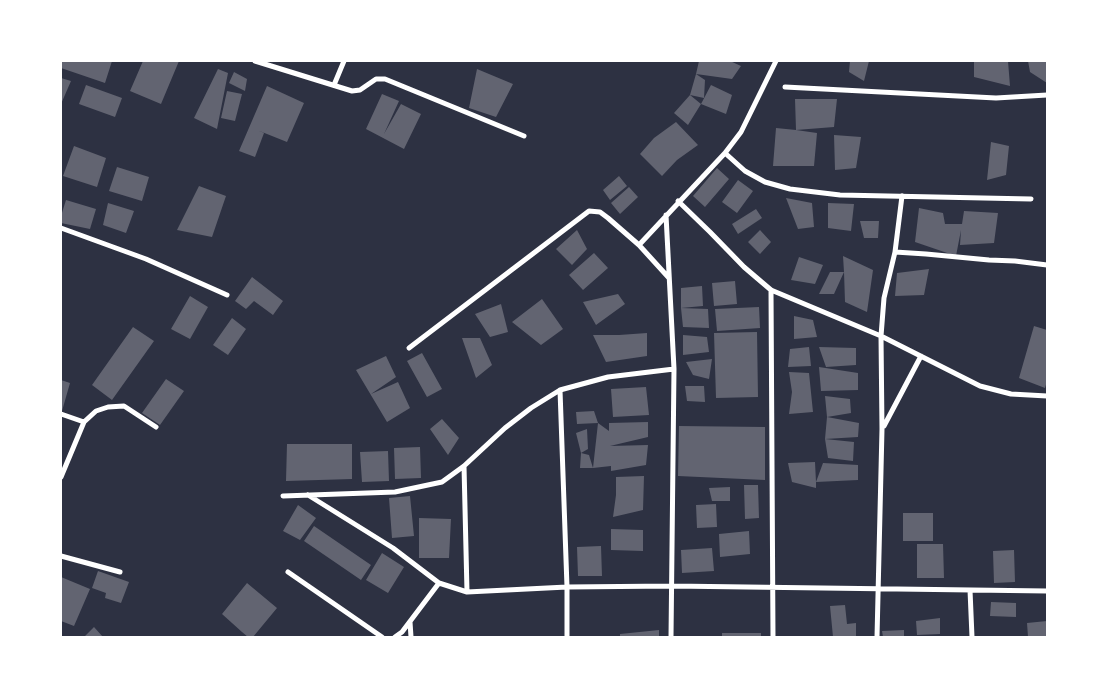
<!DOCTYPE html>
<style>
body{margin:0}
#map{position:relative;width:1108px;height:698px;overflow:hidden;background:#2d3142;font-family:"Sofia Sans Condensed",sans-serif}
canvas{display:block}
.frame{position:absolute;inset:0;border:62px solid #fff;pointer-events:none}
</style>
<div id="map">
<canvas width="1108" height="698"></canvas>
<div class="frame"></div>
</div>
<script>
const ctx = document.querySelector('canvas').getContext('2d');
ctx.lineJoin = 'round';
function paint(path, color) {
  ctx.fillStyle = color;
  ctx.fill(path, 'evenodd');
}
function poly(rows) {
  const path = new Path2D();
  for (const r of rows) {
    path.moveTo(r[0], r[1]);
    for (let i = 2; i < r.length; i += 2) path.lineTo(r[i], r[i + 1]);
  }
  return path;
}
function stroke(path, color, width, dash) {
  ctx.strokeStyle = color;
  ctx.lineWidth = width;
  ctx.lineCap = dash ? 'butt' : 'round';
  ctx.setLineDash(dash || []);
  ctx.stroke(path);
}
const building = poly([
 [61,61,112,61,105,83,61,68],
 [143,61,179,61,161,104,130,91],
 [699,61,730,61,741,66,732,79,696,74],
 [850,61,869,61,864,81,849,72],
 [974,61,1008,61,1010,86,974,77],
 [1028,61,1047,61,1047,83,1030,72],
 [218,69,228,73,217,129,194,118],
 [477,69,513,84,496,117,469,108],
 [234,72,247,79,245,91,229,83],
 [696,74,705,80,704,98,690,95],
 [61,78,71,81,61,104],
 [86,85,122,98,115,117,79,104],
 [711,85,732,95,726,114,701,104],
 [267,86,304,103,287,142,257,130,264,133,255,157,239,151],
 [227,91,242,94,235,121,221,118],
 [382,94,399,101,384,134,401,104,421,114,404,149,366,129],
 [690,95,701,104,688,125,674,113],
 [795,99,837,99,834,127,796,130,817,133,814,166,773,166,776,128,796,130],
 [676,122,698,145,677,160,662,176,640,154,654,138],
 [834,135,861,137,856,168,835,170],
 [991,142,1009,146,1006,175,987,180],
 [74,146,106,158,97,187,63,176],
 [117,167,149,177,142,201,109,191],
 [717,168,729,179,705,207,693,196],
 [619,176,627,186,610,200,603,190],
 [738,180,753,191,737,213,722,202],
 [199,186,226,196,212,237,177,230],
 [629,187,638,197,620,214,611,203],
 [786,198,812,203,814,227,798,229],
 [66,200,96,209,90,229,61,223,61,216],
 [108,203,134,211,126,233,103,225],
 [828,203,854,204,851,231,828,228],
 [919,208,943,213,945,224,962,224,964,211,998,213,994,243,960,245,961,230,956,256,915,242],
 [756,209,762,218,738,234,732,224],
 [860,221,879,221,878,238,864,238],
 [577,230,587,249,572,265,556,249],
 [760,230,771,242,760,254,748,242],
 [594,253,608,268,583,290,569,275],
 [843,256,873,270,867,312,845,302,844,272,834,294,819,294,830,272,844,272],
 [799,257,823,265,815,284,791,280],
 [929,269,924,295,895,296,897,273],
 [252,277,283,301,273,315,254,301,246,309,235,301],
 [735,281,737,304,714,306,712,283],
 [702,286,703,306,681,308,681,288],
 [618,294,625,304,596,325,583,302],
 [190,296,208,307,190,339,171,329],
 [542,299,563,329,541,345,512,322],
 [501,304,508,332,490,337,475,314],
 [759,307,760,328,717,331,715,309],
 [681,308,708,309,709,328,683,327],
 [794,316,813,320,817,337,794,339],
 [232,318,246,329,228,355,213,345],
 [1034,326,1047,330,1047,381,1045,388,1019,378],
 [133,327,154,341,112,400,92,385],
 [757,332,758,397,716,398,714,333],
 [647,333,647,356,606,362,593,335,619,335],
 [683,335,707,337,709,352,683,355],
 [462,338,480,338,492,365,476,378],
 [809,347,811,366,788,367,790,349],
 [819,347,856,348,856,365,826,367],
 [422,353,442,389,427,397,407,361],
 [386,356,396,377,371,394,398,382,410,408,387,422,356,370],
 [712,359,709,379,693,375,686,362],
 [819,367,858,373,858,390,821,391],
 [789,372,809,373,813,412,789,414,792,392],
 [166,379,184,391,160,425,142,413],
 [61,380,70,383,62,411,61,411],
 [685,386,704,386,705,402,687,401],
 [646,387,649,415,613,417,611,389],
 [825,396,850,399,851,413,827,417],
 [594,411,598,423,577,424,576,412],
 [827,417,859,423,858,437,825,439],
 [442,419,459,438,448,455,430,429],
 [648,422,648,437,610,446,648,445,646,465,611,471,611,466,593,468,598,423,609,431,609,423],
 [679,426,765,427,765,480,678,476],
 [587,429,588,449,581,453,589,455,593,468,580,468,581,453,576,433],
 [825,439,854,442,853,461,828,458],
 [287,444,352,444,352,479,286,481],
 [420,447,421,478,395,479,394,448],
 [388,451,389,481,362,482,360,452],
 [815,462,816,482,823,463,858,465,858,480,816,482,816,488,792,482,788,463],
 [644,476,643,510,613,517,616,495,616,477],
 [744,485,758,485,759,518,745,519],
 [730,487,730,501,712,501,709,488],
 [410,496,414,536,392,538,389,498],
 [716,504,717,527,697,528,696,505],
 [298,505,316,518,300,540,283,531],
 [903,513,933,513,933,541,903,541],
 [419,518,451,519,449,558,419,558],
 [314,526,371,565,361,580,304,541],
 [611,529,643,530,643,551,611,550],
 [749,531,750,554,720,557,719,534],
 [917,544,943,544,944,578,917,578],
 [601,546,602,576,578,576,577,547],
 [712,548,714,571,682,573,681,550],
 [1014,550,1015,582,994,583,993,551],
 [382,553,404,567,388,593,366,580],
 [98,571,129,582,121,603,105,598,106,593,92,588],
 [61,577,90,589,74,626,61,621],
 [247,583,277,608,253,637,248,637,242,632,222,614],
 [991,602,1016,603,1016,617,990,616],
 [845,605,847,624,856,623,856,637,833,637,830,606],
 [940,618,940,634,917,635,916,621],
 [1047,621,1047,637,1028,637,1027,623],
 [94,627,103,637,84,637],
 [659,630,659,637,620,637,620,634],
 [904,630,904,637,883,637,882,631],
 [722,633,761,633,761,637,722,637]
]);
const minor = poly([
 [255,61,352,91,360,90,376,79,385,79,524,136],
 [334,85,344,61],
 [785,87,996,98,1047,95],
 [725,153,745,171,765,182,790,189,840,195,1031,199],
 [678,201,710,232,744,267,771,290,881,336,980,386,1011,394,1047,396],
 [666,215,674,369,671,637],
 [61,228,146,259,227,295],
 [639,245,669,278],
 [895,252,902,196],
 [771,290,773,637],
 [409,348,589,211,600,212,608,218,639,245,725,153,741,132,776,61],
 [560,390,567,587,567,637],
 [61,414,84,422],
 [884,426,921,356],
 [464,466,467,592],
 [61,477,84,422,96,411,108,407,124,406,156,427],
 [308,495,393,548,439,583,467,592,567,587,672,586,1047,591],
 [283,496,395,492,442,482,464,466,505,428,531,408,560,390,608,377,674,369],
 [61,556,120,572],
 [288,572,382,637],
 [970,590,972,637],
 [410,622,411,637],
 [395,637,402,632,439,583],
 [877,637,882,429,881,336,884,298,895,252,926,254,989,260,1015,261,1047,265]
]);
paint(building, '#626471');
stroke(minor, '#fff', 5);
</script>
